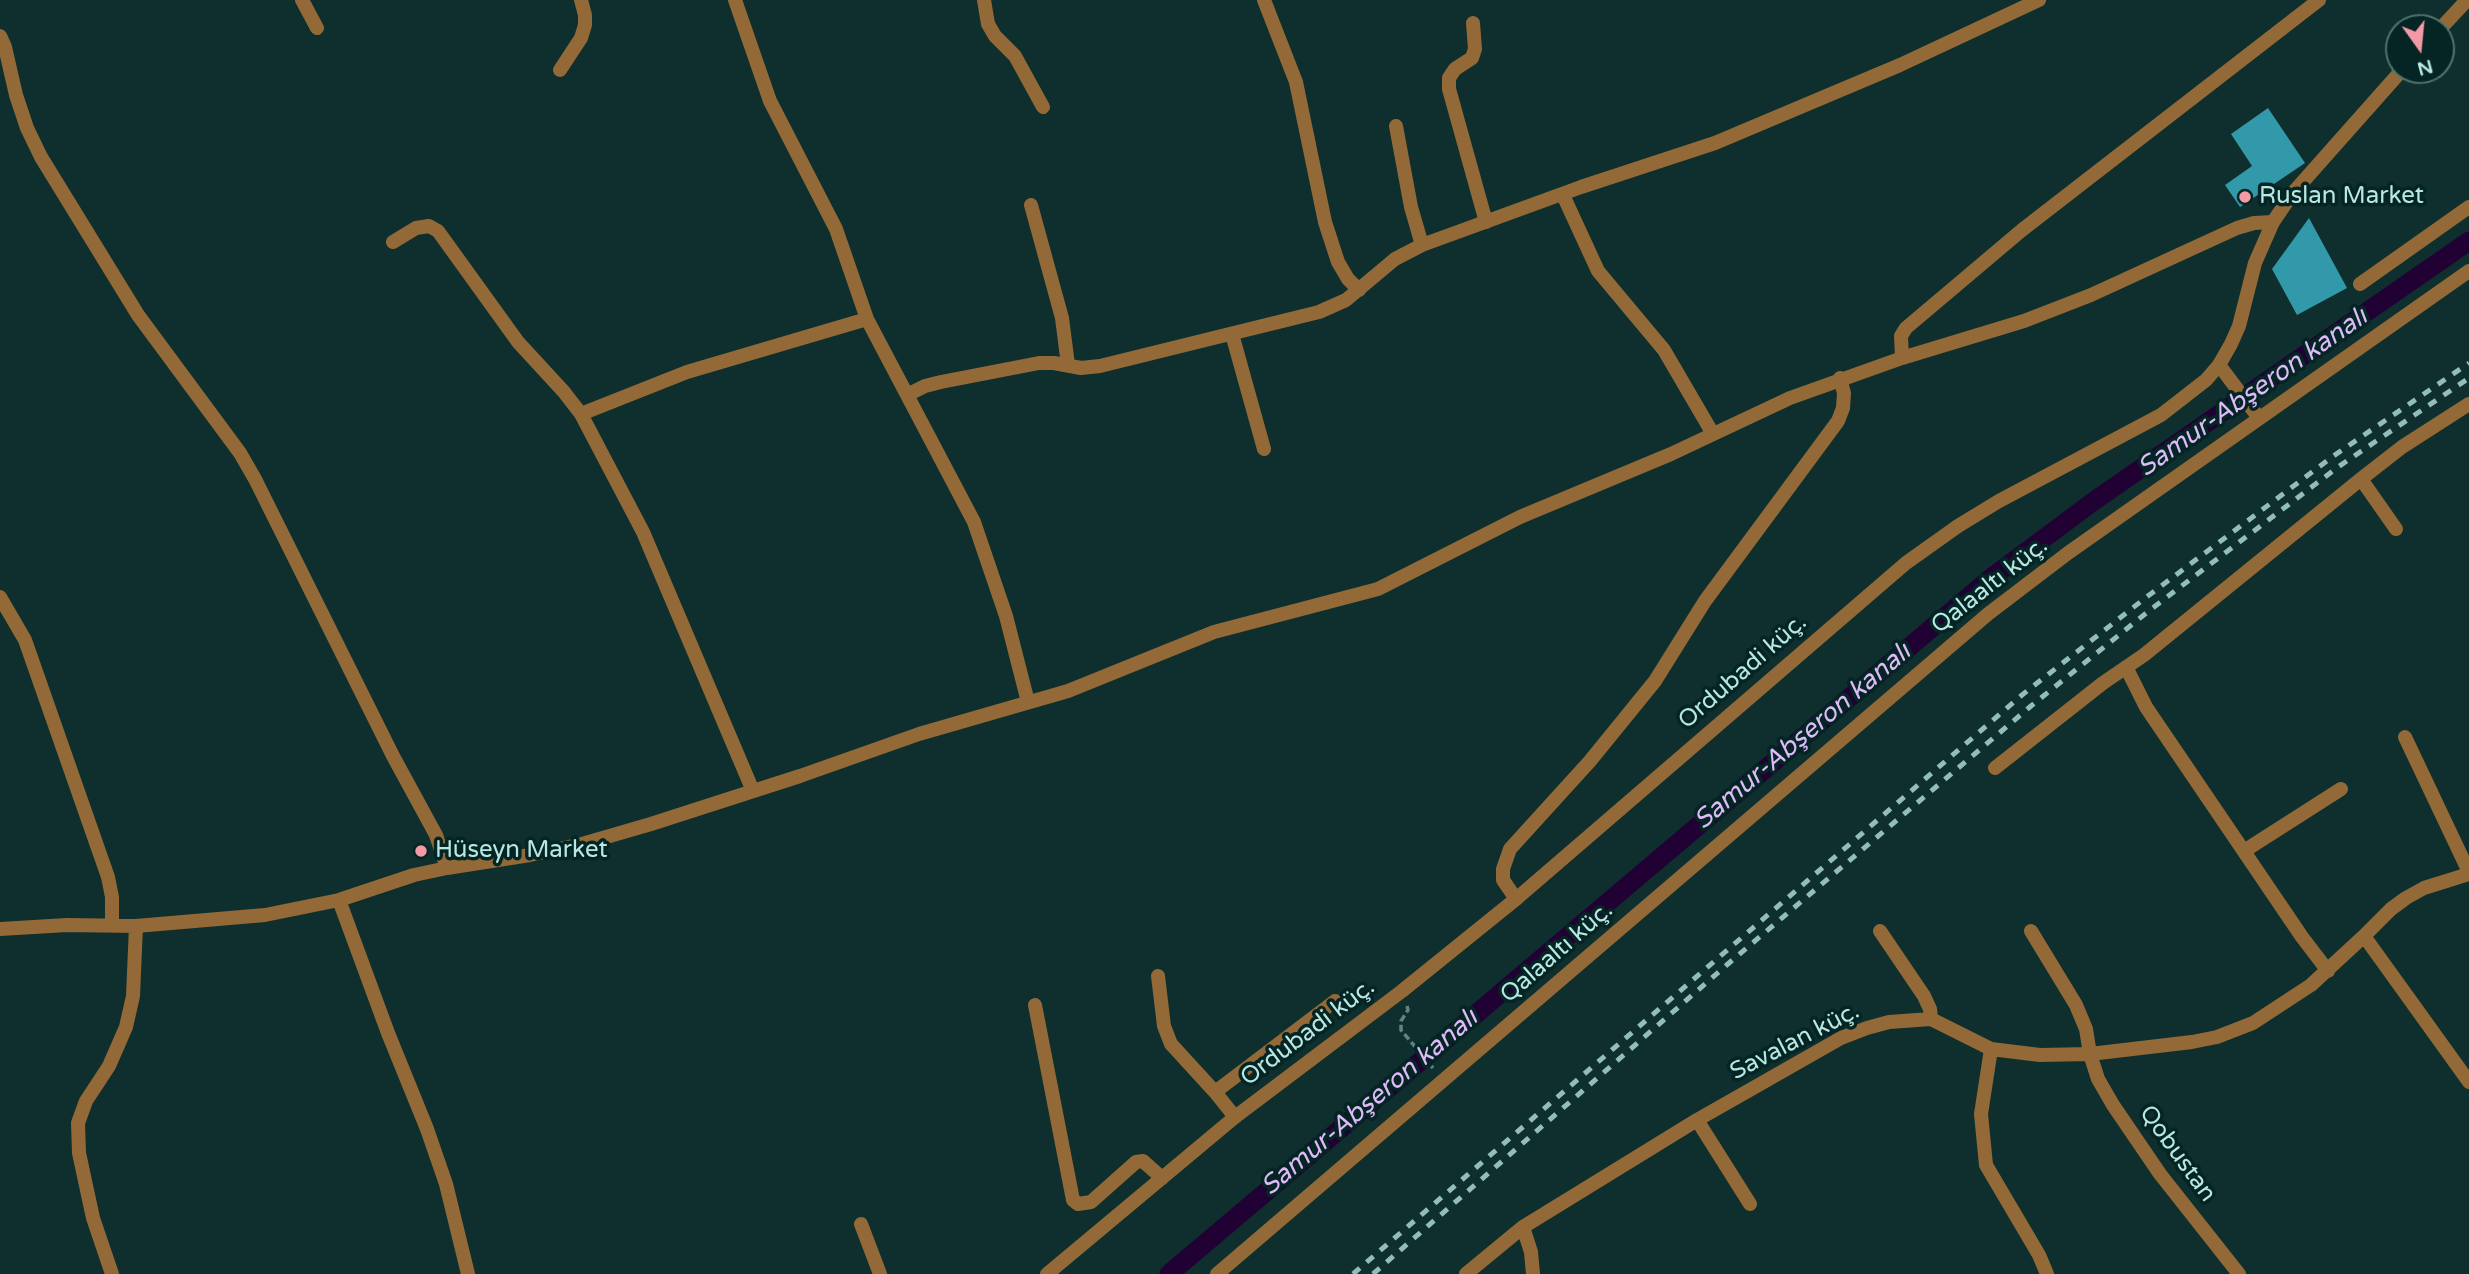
<!DOCTYPE html>
<meta charset="utf-8">
<style>
body{margin:0}
#map{position:relative;width:2469px;height:1274px;overflow:hidden;background:#0e2f2d;font-family:"Varela Round",sans-serif}
canvas{display:block}
.north{position:absolute;left:2385px;top:14px;width:70px;height:70px;box-sizing:border-box;background:#042523;border:2px solid #4c7370;border-radius:50%;rotate:165deg;font-size:19px;font-weight:700;line-height:28px;text-align:center;color:#b9e7e4}
.north::after{content:'';display:block;margin:auto;width:24px;height:32px;background:#f39aa7;clip-path:polygon(50% 0,100% 100%,50% 72%,0 100%)}
</style>
<div id="map">
<canvas width="2469" height="1274"></canvas>
<div class="north">N</div>
</div>
<script>
const ctx = document.querySelector('canvas').getContext('2d');
ctx.lineJoin = 'round';
function poly(rows) {
  const path = new Path2D();
  for (const r of rows) {
    path.moveTo(r[0], r[1]);
    for (let i = 2; i < r.length; i += 2) path.lineTo(r[i], r[i + 1]);
  }
  return path;
}
function stroke(path, color, width, dash) {
  ctx.strokeStyle = color;
  ctx.lineWidth = width;
  ctx.lineCap = dash ? 'butt' : 'round';
  ctx.setLineDash(dash || []);
  ctx.stroke(path);
}
function paint(path, color) {
  ctx.fillStyle = color;
  ctx.fill(path, 'evenodd');
}
function write(font, color, halo, rows, align = 'center') {
  ctx.font = font + ' "Varela Round",sans-serif';
  ctx.lineWidth = 7;
  ctx.setLineDash([]);
  ctx.textBaseline = 'middle';
  ctx.strokeStyle = halo;
  ctx.fillStyle = color;
  for (const [text, x, y, turn = 0] of rows) {
    ctx.save();
    ctx.translate(x, y);
    ctx.rotate((+turn || 0) * Math.PI / 180);
    ctx.textAlign = isNaN(turn) ? turn : align;
    if (halo) ctx.strokeText(text, 0, 0);
    ctx.fillText(text, 0, 0);
    ctx.restore();
  }
}
const canal = poly([
 [1169,1274,1992,577,2094,501,2469,241]
]);
const building = poly([
 [2268,108,2305,163,2240,207,2225,185,2252,166,2231,134],
 [2309,218,2347,288,2297,315,2272,269]
]);
const path = poly([
 [1407,1006,1408,1010,1401,1021,1401,1030,1433,1068]
]);
const minor = poly([
 [302,0,317,28],
 [735,0,770,101,836,229,867,319,974,522,1006,616,1028,702],
 [984,0,988,24,995,36,1015,56,1043,107],
 [1264,0,1296,82,1325,222,1338,262,1348,279,1359,290],
 [1473,23,1475,49,1472,58,1455,69,1449,78,1449,89,1486,222],
 [0,36,5,47,16,95,27,128,41,157,138,315,240,453,255,479,393,756,436,835,447,868],
 [560,70,581,38,585,25,585,15,581,0],
 [1396,126,1411,207,1422,245],
 [1563,195,1598,271,1664,350,1713,434],
 [1031,205,1062,318,1068,365],
 [393,242,416,228,429,226,438,231,518,342,564,392,581,414,643,532,753,791],
 [2360,284,2469,207],
 [1232,334,1264,449],
 [1902,358,1901,336,1906,328,2022,230,2319,0],
 [2219,365,2259,418],
 [909,394,925,386,941,382,1039,363,1054,363,1081,368,1100,366,1319,312,1346,300,1395,259,1422,245,1581,187,1715,143,1900,65,2039,0],
 [581,414,687,372,867,319],
 [2361,479,2396,529],
 [0,597,25,640,108,877,112,897,112,925],
 [2126,667,2146,707,2302,937,2328,971],
 [2405,737,2469,872],
 [1995,768,2103,683,2144,655,2361,479,2402,447,2469,404],
 [2244,851,2341,789],
 [2469,874,2424,888,2406,898,2391,909,2364,936,2469,1082],
 [1516,899,1503,880,1503,869,1510,849,1590,761,1655,681,1705,601,1838,421,1843,408,1844,393,1840,378],
 [339,900,388,1033,427,1129,446,1184,468,1274],
 [0,929,67,925,136,926,265,915,339,900,414,875,447,868,530,855,582,844,651,824,800,776,919,734,1068,691,1214,632,1378,589,1520,517,1671,454,1790,398,1902,358,2024,321,2091,295,2237,228,2254,223,2273,222],
 [1880,931,1924,996,1930,1009,1931,1019],
 [2031,931,2076,1005,2086,1029,2090,1054,2098,1079,2113,1105,2160,1174,2239,1274],
 [1158,976,1164,1026,1171,1044,1215,1092,1235,1117],
 [1035,1005,1073,1200,1078,1204,1091,1202,1136,1162,1143,1161,1162,1178],
 [1991,1049,1981,1114,1986,1165,2039,1255,2047,1274],
 [1215,1092,1335,1001],
 [1697,1120,1750,1204],
 [861,1224,880,1274],
 [1523,1227,1531,1252,1533,1274],
 [112,1274,93,1218,79,1153,78,1123,86,1101,109,1066,126,1027,133,996,136,926],
 [1217,1274,1988,614,2068,553,2469,271],
 [1466,1274,1523,1227,1697,1120,1841,1038,1867,1028,1889,1022,1931,1019,1991,1049,2040,1055,2090,1054,2192,1042,2217,1037,2253,1023,2311,985,2364,936]
]);
const tertiary = poly([
 [2441,28,2467,0],
 [1047,1274,1235,1117,1402,991,1516,899,1906,563,1958,526,1999,501,2161,415,2206,380,2219,365,2231,344,2239,326,2255,263,2273,222,2292,194,2402,70]
]);
const rail = poly([
 [1353,1274,2022,695,2144,599,2332,457,2469,363],
 [1373,1274,1729,963,2031,706,2150,610,2338,467,2469,378]
]);
const markers = [
 [2245,197,7,"#f39aa7"],
 [421,851,7,"#f39aa7"]
];
const poiNames = [
 ["Ruslan Market",2259,197],
 ["Hüseyn Market",435,851]
];
const streetNames = [
 ["Qalaaltı küç.",1990,586,-38],
 ["Ordubadi küç.",1743,672,-41],
 ["Qalaaltı küç.",1557,953,-41],
 ["Ordubadi küç.",1308,1033,-37],
 ["Savalan küç.",1795,1042,-27],
 ["Qobustan",2177,1154,54]
];
const waterNames = [
 ["Samur-Abşeron kanalı",2253,393,-35],
 ["Samur-Abşeron kanalı",1803,737,-40],
 ["Samur-Abşeron kanalı",1370,1103,-40]
];
stroke(canal, '#210034', 19);
paint(building, '#3299aa');
stroke(path, '#5d8482', 3.5, [7, 3.5]);
stroke(minor, '#936a37', 14);
stroke(tertiary, '#936a37', 14);
stroke(rail, '#92bdba', 5, [9, 9]);
for (const [x, y, r, color] of markers) {
  const dot = new Path2D();
  dot.arc(x, y, r, 0, 2 * Math.PI);
  ctx.fillStyle = color;
  ctx.fill(dot);
  stroke(dot, '#042523', 2.5);
}
write('24px', '#b9e7e4', '#042523', poiNames, 'left');
write('24px', '#b9e7e4', '#042523', streetNames);
write('italic 26px', '#dfbafa', '#042523', waterNames);
</script>
